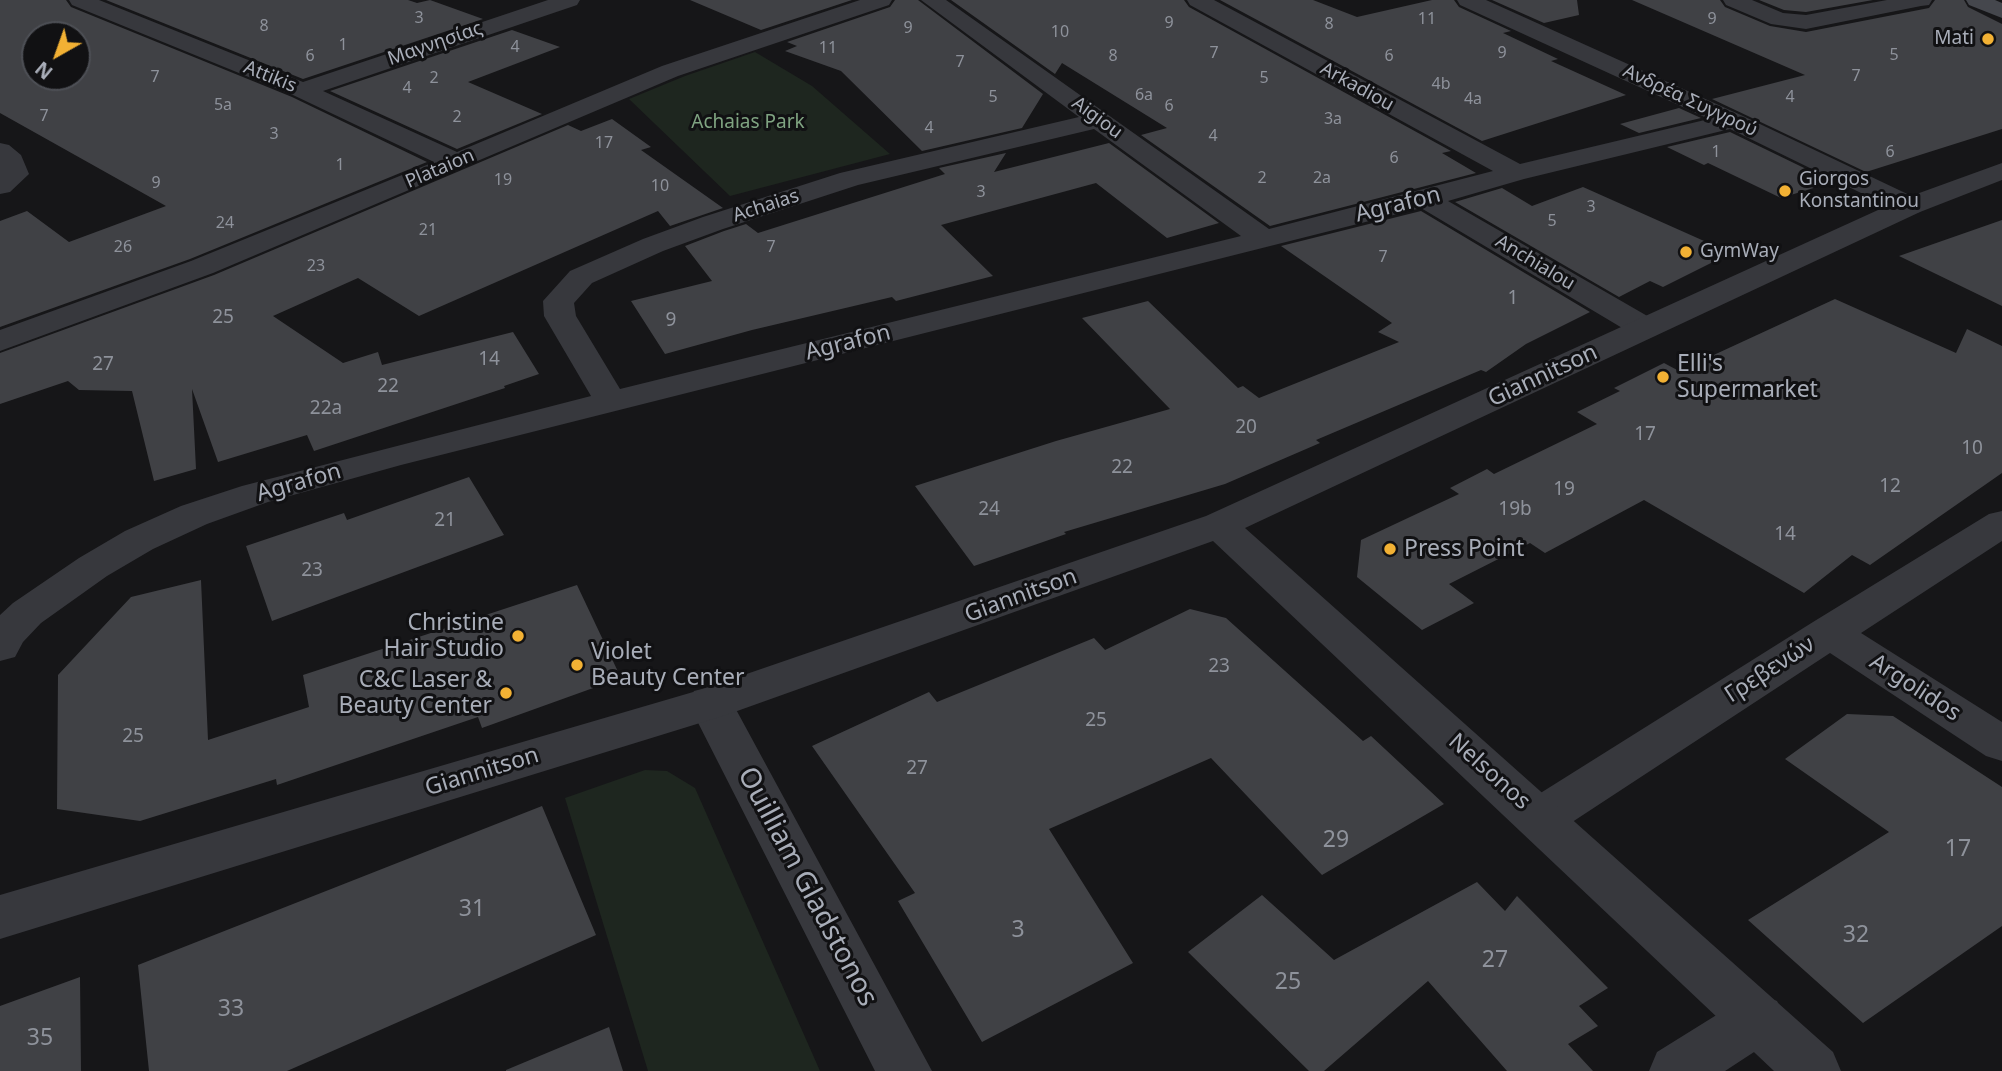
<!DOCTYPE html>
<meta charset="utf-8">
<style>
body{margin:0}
#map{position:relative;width:2002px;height:1071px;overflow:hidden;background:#161618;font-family:"Noto Sans",sans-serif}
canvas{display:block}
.north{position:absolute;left:21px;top:21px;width:70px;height:70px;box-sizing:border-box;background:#111113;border:2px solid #4d4f55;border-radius:50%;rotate:220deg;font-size:19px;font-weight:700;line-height:28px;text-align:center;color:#a8adb8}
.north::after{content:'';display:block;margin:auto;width:24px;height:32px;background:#f2b134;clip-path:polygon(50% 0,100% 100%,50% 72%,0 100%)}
</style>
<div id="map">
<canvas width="2002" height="1071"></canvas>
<div class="north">N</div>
</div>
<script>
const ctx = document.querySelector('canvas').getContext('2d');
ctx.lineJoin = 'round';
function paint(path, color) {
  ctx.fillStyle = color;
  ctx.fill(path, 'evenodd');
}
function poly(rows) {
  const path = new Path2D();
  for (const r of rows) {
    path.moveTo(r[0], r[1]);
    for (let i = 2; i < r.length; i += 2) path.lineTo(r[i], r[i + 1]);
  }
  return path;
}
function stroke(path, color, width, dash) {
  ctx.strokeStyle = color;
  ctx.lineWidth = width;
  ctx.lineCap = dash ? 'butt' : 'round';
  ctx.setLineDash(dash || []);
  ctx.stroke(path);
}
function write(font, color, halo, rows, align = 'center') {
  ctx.font = font + ' "Noto Sans",sans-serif';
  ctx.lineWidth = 6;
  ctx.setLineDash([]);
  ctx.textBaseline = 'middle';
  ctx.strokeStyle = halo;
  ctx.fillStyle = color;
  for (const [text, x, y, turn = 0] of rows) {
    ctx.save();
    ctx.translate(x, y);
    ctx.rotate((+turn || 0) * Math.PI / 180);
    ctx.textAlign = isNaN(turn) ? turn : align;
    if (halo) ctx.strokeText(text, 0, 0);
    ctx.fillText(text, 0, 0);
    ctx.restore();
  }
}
const green = poly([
 [755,52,812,86,890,154,730,196,629,99,685,76],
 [645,770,667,771,695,788,820,1071,648,1071,565,798]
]);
const building = poly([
 [0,0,66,0,71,7,292,97,427,162,190,259,0,327,0,221,27,211,69,242,166,206,0,113],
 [35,35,77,35,77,77,35,77],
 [106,0,408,0,417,3,430,0,483,19,303,79],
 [690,0,852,0,761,30],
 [895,0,918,0,1043,94,1022,128,922,151,841,71,785,51,797,46,787,42,890,7],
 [951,0,1184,0,1189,7,1451,151,1442,153,1476,173,1270,226,1141,135,1167,128,1062,63,1055,74],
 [1220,0,1313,0,1357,17,1432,0,1454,0,1459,7,1511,31,1503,33,1558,59,1551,61,1626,95,1482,141],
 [1492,0,1577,0,1579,15,1544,23],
 [1632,0,1720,0,1725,7,1770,26,1806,32,1929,8,1935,0,1964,0,1968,7,2002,24,2002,129,1866,172,1712,99,1805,75],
 [1759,0,1873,0,1806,12,1784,10],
 [512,30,560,47,468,82,542,114,457,149,330,91],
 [1679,108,1701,118,1639,133,1620,124],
 [612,119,651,147,641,150,723,208,670,226,658,211,419,316,358,278,273,316,343,363,378,352,382,365,513,332,539,374,504,386,505,388,314,451,307,435,218,462,192,389,196,469,154,481,132,391,79,390,68,381,0,404,0,353,214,275,568,125,581,131],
 [1730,132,1833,182,1781,198,1708,163,1704,165,1667,147],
 [1109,143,1219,223,1167,238,1096,183,941,225,993,276,896,301,892,297,752,330,665,354,631,301,712,281,685,246,724,231,746,224,758,233,945,174,939,168,1006,153,994,172],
 [1583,187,1731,253,1663,287,1650,281,1619,297,1455,202,1502,188,1532,206],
 [1421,211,1590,312,1526,344,1486,372,1481,370,1316,440,1320,443,1225,484,1064,532,1066,534,974,566,915,486,1056,441,1170,409,1082,318,1148,301,1238,388,1243,386,1259,398,1399,342,1378,332,1392,323,1281,246],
 [2002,220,2002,306,1899,256],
 [1835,299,1956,353,1967,329,2002,346,2002,473,1870,565,1852,555,1804,593,1644,500,1545,553,1530,543,1449,584,1474,603,1422,630,1357,577,1361,540,1459,494,1450,488,1487,469,1494,474,1597,424,1577,412,1620,391,1614,388,1664,363,1679,371],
 [469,477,504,535,272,621,246,546,344,513,347,520],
 [201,580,208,740,309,707,303,675,577,585,621,678,482,728,478,717,277,785,276,779,140,821,57,809,58,675,131,597],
 [1190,609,1226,618,1363,741,1371,736,1444,804,1322,875,1211,758,1049,829,1133,963,982,1042,898,901,915,893,812,746,929,692,937,702,1094,638,1105,650],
 [1847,714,1893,716,2002,787,2002,926,1863,1023,1748,920,1889,832,1785,759],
 [542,806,596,935,287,1071,149,1071,138,965],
 [1477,882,1505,911,1517,896,1608,988,1579,1006,1598,1026,1568,1044,1593,1071,1507,1071,1428,981,1324,1071,1309,1071,1188,952,1262,895,1334,960],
 [80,977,81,1071,0,1071,0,1006],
 [609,1027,623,1071,506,1071,506,1070]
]);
const minor = poly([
 [69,0,99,0,303,82,548,0,580,0,577,5,323,91,457,152,662,66,860,0,892,0,889,5,678,76,213,273,0,351,0,330,191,261,434,162,293,95,72,5,69,0],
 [921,0,946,0,1269,229,1493,171,1190,5,1187,0,1214,0,1520,164,1709,119,1460,5,1457,0,1486,0,1743,116,1920,200,1924,206,1920,212,1910,214,1900,212,1730,129,1524,179,1448,201,1656,321,1661,328,1656,335,1645,338,1634,335,1421,208,401,465,268,502,207,524,153,549,107,576,41,623,23,642,15,657,0,661,0,615,13,603,79,558,125,531,181,506,242,486,591,396,544,316,543,301,570,271,643,239,703,217,840,173,1079,117,921,0],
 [1094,129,1241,236,620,389,576,316,574,303,592,283,663,251,723,229,858,185,1094,129],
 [1723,0,1752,0,1783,13,1806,15,1887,0,1932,0,1929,5,1921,6,1806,29,1771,24,1726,5,1723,0],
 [0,143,9,145,21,155,29,174,10,192,0,194,0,143],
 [2002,511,2002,541,1861,633,2002,722,2002,761,1986,756,1830,653,1557,832,1540,837,1523,832,1516,818,1523,804,1813,622,1989,514,2002,511],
 [710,687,726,691,932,1071,875,1071,688,703,694,691,710,687],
 [1758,994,1777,1001,1785,1019,1777,1037,1725,1071,1649,1071,1657,1052,1739,1001,1758,994]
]);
const tertiary = poly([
 [2002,163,2002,180,1920,212,1245,528,1833,1052,1841,1071,1774,1071,1213,541,726,715,0,939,0,895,700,690,1206,516,1900,200,2002,163]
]);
const secondary = poly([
 [1966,0,1995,0,2002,3,2002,18,1969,5,1966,0]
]);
const markers = [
 [1988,39,7,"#f2b134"],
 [1785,191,7,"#f2b134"],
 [1686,252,7,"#f2b134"],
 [1663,377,7,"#f2b134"],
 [1390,549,7,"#f2b134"],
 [518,636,7,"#f2b134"],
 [577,665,7,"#f2b134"],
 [506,693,7,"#f2b134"]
];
const farNumbernames = [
 ["3",419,18],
 ["11",1427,19],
 ["9",1712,19],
 ["9",1169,23],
 ["8",1329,24],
 ["8",264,26],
 ["9",908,28],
 ["10",1060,32],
 ["1",343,45],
 ["4",515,47],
 ["11",828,48],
 ["7",1214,53],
 ["9",1502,53],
 ["5",1894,55],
 ["6",310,56],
 ["8",1113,56],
 ["6",1389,56],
 ["7",960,62],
 ["7",1856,76],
 ["7",155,77],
 ["2",434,78],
 ["5",1264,78],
 ["4b",1441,84],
 ["4",407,88],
 ["6a",1144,95],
 ["5",993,97],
 ["4",1790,97],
 ["4a",1473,99],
 ["5a",223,105],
 ["6",1169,106],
 ["7",44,116],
 ["2",457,117],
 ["3a",1333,119],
 ["4",929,128],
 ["3",274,134],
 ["4",1213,136],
 ["17",604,143],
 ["1",1716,152],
 ["6",1890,152],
 ["6",1394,158],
 ["1",340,165],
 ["2",1262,178],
 ["2a",1322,178],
 ["19",503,180],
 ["9",156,183],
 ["10",660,186],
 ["3",981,192],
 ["3",1591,207],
 ["5",1552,221],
 ["24",225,223],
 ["21",428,230],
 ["26",123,247],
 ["7",771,247],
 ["7",1383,257],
 ["23",316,266]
];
const farPoinames = [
 ["Mati",1974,39,"right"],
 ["Giorgos",1799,180],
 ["Konstantinou",1799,202],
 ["GymWay",1700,252]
];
const farStreetnames = [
 ["Μαγνησίας",435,44,-19],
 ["Attikis",270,77,22],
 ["Arkadiou",1357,87,29],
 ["Ανδρέα Συγγρού",1690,101,25],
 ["Aigiou",1097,118,36],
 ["Plataion",440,169,-23],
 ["Achaias",766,206,-18],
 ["Anchialou",1535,263,31]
];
const farParknames = [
 ["Achaias Park",748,123]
];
const numberNames = [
 ["1",1513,299],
 ["25",223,318],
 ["9",671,321],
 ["14",489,360],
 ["27",103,365],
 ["22",388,387],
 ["22a",326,409],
 ["20",1246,428],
 ["17",1645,435],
 ["10",1972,449],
 ["22",1122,468],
 ["12",1890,487],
 ["19",1564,490],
 ["24",989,510],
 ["19b",1515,510],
 ["21",445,521],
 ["14",1785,535],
 ["23",312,571],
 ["23",1219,667],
 ["25",1096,721],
 ["25",133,737],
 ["27",917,769]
];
const streetNames = [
 ["Agrafon",1398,205,-14],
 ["Agrafon",848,343,-14],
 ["Giannitson",1543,376,-25],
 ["Agrafon",299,483,-16],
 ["Giannitson",1021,596,-20],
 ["Γρεβενών",1770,670,-33],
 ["Argolidos",1915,688,33],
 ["Giannitson",482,772,-17],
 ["Nelsonos",1489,772,42]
];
const poiNames = [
 ["Elli's",1677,364],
 ["Supermarket",1677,390],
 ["Press Point",1404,549],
 ["Christine",504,623,"right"],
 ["Hair Studio",504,649,"right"],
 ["Violet",591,652],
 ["Beauty Center",591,678],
 ["C&C Laser &",492,680,"right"],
 ["Beauty Center",492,706,"right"]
];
const nearNumbernames = [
 ["29",1336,840],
 ["17",1958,849],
 ["31",472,909],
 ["3",1018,930],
 ["32",1856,935],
 ["27",1495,960],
 ["25",1288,982],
 ["33",231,1009],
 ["35",40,1038]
];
const nearStreetnames = [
 ["Ouilliam Gladstonos",807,887,62]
];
paint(green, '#1e261f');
paint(building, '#404145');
paint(minor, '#37383d');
paint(tertiary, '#37383d');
paint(secondary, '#45474d');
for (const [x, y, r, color] of markers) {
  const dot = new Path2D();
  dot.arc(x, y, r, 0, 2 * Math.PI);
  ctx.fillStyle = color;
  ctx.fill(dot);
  stroke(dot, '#111113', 2.5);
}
write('16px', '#8e929b', null, farNumbernames);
write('19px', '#a8adb8', '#111113', farPoinames, 'left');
write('19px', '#a8adb8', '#111113', farStreetnames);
write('19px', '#7fa381', '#111113', farParknames);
write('19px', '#8e929b', null, numberNames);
write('23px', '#a8adb8', '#111113', streetNames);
write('23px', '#a8adb8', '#111113', poiNames, 'left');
write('23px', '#8e929b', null, nearNumbernames);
write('28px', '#a8adb8', '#111113', nearStreetnames);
</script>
